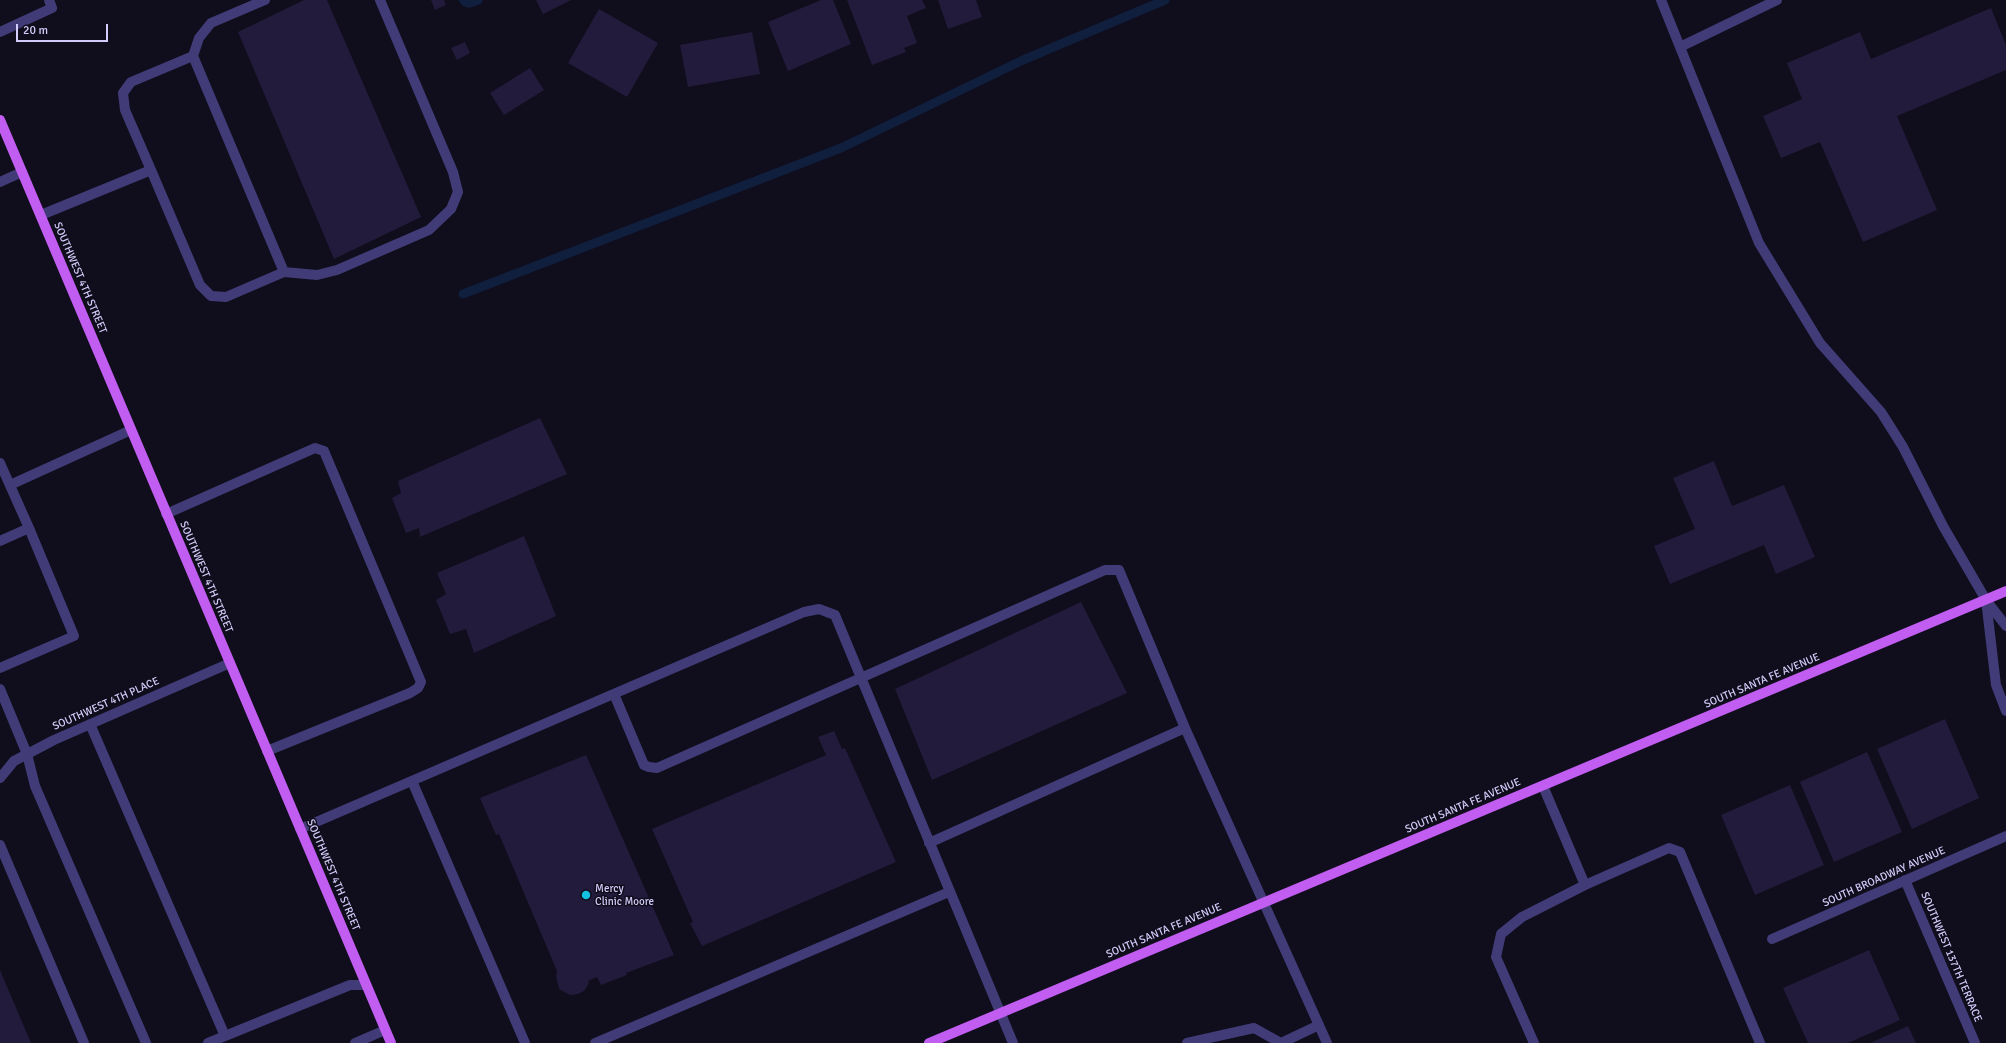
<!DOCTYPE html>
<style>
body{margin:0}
#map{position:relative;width:2006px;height:1043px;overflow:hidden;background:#100d1c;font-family:Signika,sans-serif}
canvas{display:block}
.scale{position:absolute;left:16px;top:24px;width:92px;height:18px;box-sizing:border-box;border:2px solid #d4ccfa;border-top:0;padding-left:5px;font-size:12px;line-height:14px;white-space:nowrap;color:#d4ccfa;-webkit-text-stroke:3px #100d1c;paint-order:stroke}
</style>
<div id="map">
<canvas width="2006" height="1043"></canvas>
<div class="scale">20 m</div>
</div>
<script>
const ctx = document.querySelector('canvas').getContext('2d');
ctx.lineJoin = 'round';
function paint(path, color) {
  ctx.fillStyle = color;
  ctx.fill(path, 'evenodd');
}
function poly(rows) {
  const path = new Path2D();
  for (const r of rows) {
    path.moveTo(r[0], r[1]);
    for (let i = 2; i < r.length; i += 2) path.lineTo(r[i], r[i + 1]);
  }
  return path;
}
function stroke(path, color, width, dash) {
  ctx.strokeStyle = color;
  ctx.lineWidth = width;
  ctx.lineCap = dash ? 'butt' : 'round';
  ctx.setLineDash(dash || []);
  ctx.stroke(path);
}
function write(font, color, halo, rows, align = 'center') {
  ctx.font = font + ' Signika,sans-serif';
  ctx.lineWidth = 3;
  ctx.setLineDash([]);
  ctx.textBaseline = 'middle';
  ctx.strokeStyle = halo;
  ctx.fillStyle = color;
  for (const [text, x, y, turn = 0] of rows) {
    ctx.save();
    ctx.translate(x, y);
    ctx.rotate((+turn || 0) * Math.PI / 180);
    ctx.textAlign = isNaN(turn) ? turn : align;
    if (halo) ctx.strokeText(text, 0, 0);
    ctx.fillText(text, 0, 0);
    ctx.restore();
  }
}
const water = poly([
 [458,0,483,0,481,4,469,8,463,6]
]);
const stream = poly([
 [463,294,841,148,1023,60,1165,0]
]);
const building = poly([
 [304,0,327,0,421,217,334,259,238,32],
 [431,0,444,0,446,5,435,10],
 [536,0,571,0,543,14],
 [821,0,833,0,851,44,788,71,768,22],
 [847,0,922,0,926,8,907,16,917,43,904,48,906,52,872,65],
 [938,0,976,0,982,17,948,29],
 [1991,8,2006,45,2006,70,1897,116,1937,210,1863,242,1820,142,1781,158,1763,116,1802,99,1787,63,1860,32,1871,59],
 [599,9,658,43,627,97,568,63],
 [752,32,760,74,688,87,680,45],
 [465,42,470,53,457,60,451,48],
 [530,68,544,90,504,115,490,93],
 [540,418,567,474,420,537,419,528,406,533,392,498,401,493,398,481],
 [1714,461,1732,506,1784,485,1815,557,1776,574,1764,545,1670,584,1654,546,1695,529,1673,478],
 [524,536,556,616,474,653,466,629,450,634,436,600,446,594,437,573],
 [1081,602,1127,693,932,780,895,689],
 [1945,719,1979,798,1912,829,1877,749],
 [834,731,842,749,845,748,896,862,702,946,690,923,693,922,652,829,826,755,818,737],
 [1867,752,1902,832,1834,862,1800,782],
 [586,755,674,955,626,973,627,975,601,985,597,977,588,981,589,983,584,991,578,994,570,995,559,989,556,976,557,971,499,834,496,835,480,798],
 [1790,785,1824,865,1755,895,1721,815],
 [1869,950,1900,1020,1848,1043,1808,1043,1783,988],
 [0,970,31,1043,0,1043],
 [1908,1026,1916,1043,1870,1043]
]);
const minor = poly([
 [1661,0,1759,243,1820,343,1881,412,1903,447,1943,526,1986,600,2006,626],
 [0,32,52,8,49,0],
 [1680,47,1777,0],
 [193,56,199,38,211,23,265,0],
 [0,182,22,172],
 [41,215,151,170,125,110,123,93,131,82,193,56,284,272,226,297,211,296,200,285,151,170],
 [284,272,317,275,337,270,429,230,451,209,458,192,453,172,380,0],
 [0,463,29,528,0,541],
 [10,485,131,430],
 [166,514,315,448,324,451,421,682,418,688,410,693,267,751],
 [1986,600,1996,685,2006,711],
 [0,668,74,636,29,528],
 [0,689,27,754,35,786,146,1043],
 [614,694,644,765,649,767,657,768,1105,570,1119,570,1185,728],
 [90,724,225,1036],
 [0,778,14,761,54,740,230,663],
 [412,781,525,1043],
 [1543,786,1585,885],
 [300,829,804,612,819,609,835,615,1013,1043],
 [929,843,1185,728,1327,1043],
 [0,845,84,1043],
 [1905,880,1975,1043],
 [1772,939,2006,836],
 [208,1043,350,985,366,985],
 [355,1043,385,1030],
 [595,1043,949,892],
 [1187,1043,1254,1028,1281,1043],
 [1281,1043,1319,1025],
 [1534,1043,1496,957,1501,934,1522,917,1585,885,1669,848,1680,852,1760,1043]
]);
const major = poly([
 [0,120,391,1043],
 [929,1043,2006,591]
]);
const markers = [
 [586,895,5,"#14c0df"]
];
const streetNames = [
 ["SOUTHWEST 4TH STREET",80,278,67],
 ["SOUTHWEST 4TH STREET",206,577,67],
 ["SOUTH SANTA FE AVENUE",1762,681,-23],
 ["SOUTHWEST 4TH PLACE",106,704,-24],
 ["SOUTH SANTA FE AVENUE",1463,806,-23],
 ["SOUTHWEST 4TH STREET",333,875,67],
 ["SOUTH BROADWAY AVENUE",1884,877,-24],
 ["SOUTH SANTA FE AVENUE",1164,931,-23],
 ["SOUTHWEST 137TH TERRACE",1951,957,67]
];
const poiNames = [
 ["Mercy",595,889],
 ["Clinic Moore",595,902]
];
paint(water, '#101f3d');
stroke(stream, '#101f3d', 9);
paint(building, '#231b3b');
stroke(minor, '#413c77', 10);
stroke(major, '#c15df1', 10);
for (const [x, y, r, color] of markers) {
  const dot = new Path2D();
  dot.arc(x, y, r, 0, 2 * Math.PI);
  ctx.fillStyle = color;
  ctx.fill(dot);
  stroke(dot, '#100d1c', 1.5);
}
write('11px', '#d4ccfa', '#100d1c', streetNames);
write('11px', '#d4ccfa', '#100d1c', poiNames, 'left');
</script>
